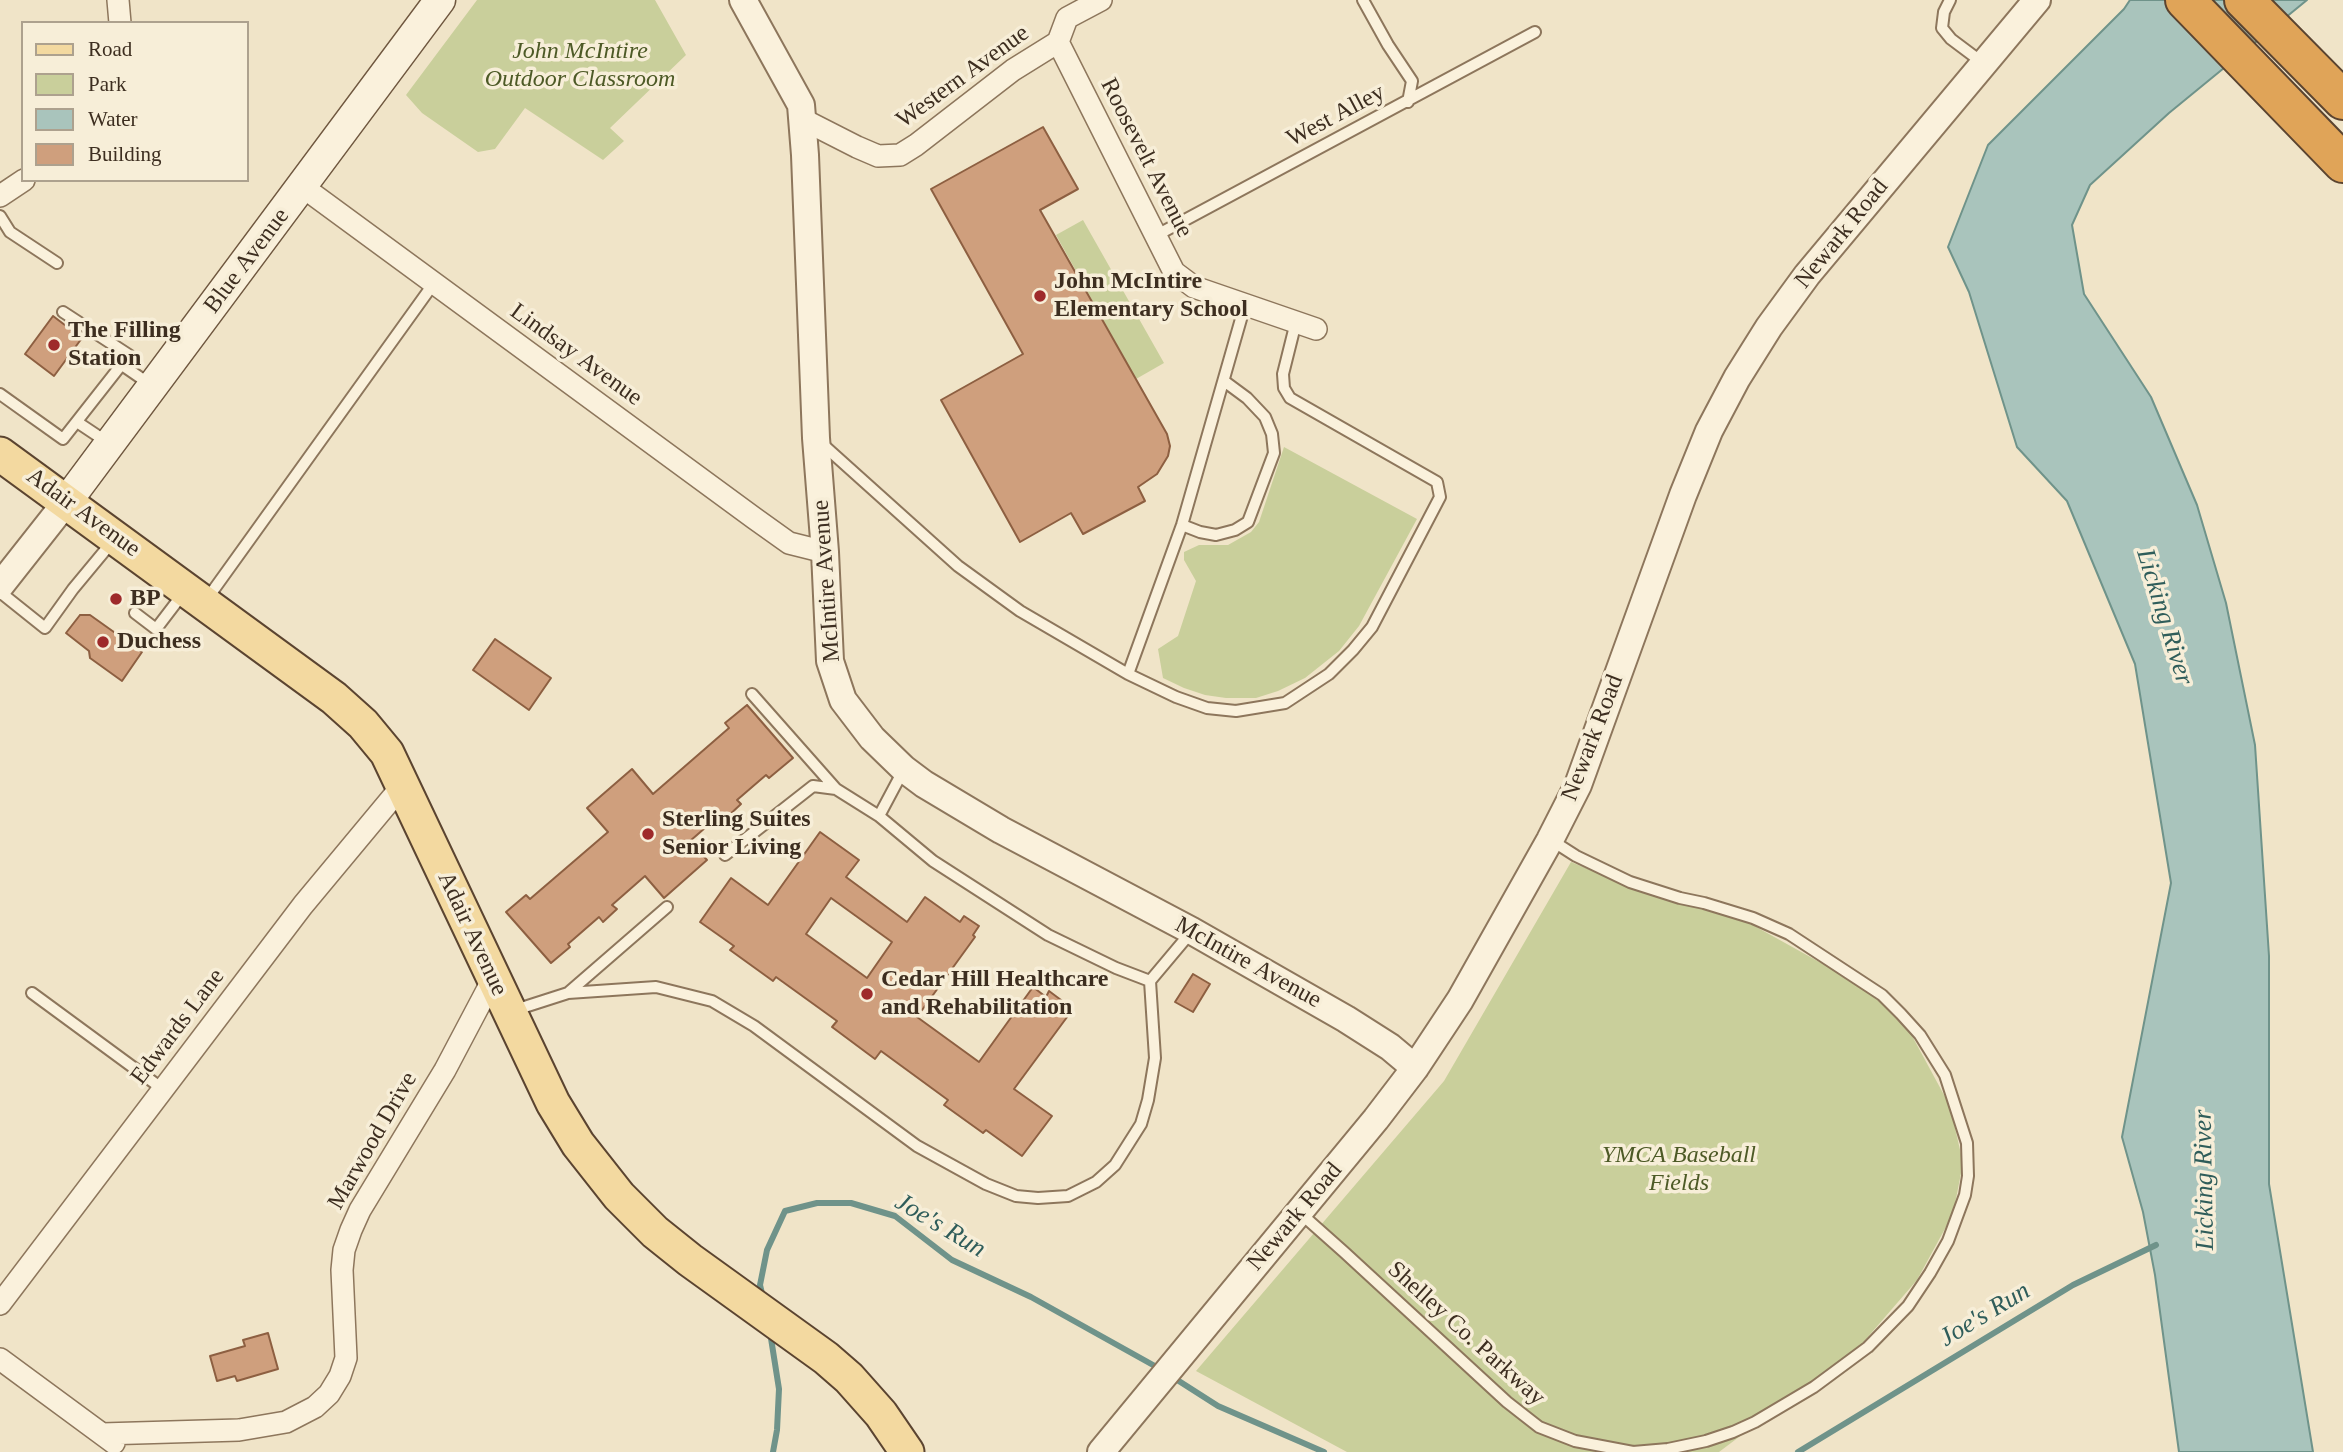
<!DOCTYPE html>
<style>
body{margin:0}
#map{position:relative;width:2343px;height:1452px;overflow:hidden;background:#f0e4c8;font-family:"Times New Roman",serif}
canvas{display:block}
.legend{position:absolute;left:21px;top:21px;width:228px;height:161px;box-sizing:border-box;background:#f7eed8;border:2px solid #ada18e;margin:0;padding:9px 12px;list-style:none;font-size:21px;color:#3d2e20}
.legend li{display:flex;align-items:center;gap:14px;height:35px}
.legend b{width:35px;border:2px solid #ada18e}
</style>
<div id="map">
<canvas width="2343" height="1452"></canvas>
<ul class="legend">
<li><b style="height:9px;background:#f3d9a0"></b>Road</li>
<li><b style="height:19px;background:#c9cf9b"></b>Park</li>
<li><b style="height:19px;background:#a9c4bc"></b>Water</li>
<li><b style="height:19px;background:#cf9f7d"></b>Building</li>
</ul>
</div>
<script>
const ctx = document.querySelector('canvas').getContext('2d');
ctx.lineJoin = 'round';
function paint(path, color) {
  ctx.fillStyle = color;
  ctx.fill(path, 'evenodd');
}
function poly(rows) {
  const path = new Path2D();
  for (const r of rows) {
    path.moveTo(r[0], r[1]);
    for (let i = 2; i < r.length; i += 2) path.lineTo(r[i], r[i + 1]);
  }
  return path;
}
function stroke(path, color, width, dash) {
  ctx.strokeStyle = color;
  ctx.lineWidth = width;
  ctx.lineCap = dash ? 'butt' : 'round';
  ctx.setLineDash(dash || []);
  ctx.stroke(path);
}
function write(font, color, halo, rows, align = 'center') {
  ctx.font = font + ' "Times New Roman",serif';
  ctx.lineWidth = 7;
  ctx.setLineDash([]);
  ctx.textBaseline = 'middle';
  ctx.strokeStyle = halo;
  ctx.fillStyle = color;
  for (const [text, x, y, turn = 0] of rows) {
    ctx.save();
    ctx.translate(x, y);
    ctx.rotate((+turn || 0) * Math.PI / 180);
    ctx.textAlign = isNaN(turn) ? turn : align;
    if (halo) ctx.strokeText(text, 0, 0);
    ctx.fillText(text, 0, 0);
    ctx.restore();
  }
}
const green = poly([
 [477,0,655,0,686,55,610,128,624,141,603,160,525,108,495,149,478,152,422,113,406,95],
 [1083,220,1164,363,1136,379,1056,235],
 [1284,447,1417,519,1359,626,1339,651,1305,678,1278,691,1256,698,1226,698,1205,695,1184,688,1163,678,1158,649,1178,636,1196,581,1184,560,1184,552,1199,545,1228,545,1251,532,1259,522],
 [1571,862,1649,894,1716,911,1749,923,1841,974,1878,1000,1911,1034,1950,1106,1963,1163,1953,1214,1917,1280,1860,1346,1719,1452,1347,1452,1196,1371,1444,1081]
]);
const water = poly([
 [2130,0,2307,0,2169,113,2090,185,2072,225,2084,294,2151,397,2197,505,2226,603,2255,745,2269,956,2269,1184,2313,1452,2179,1452,2155,1275,2143,1212,2122,1137,2171,883,2135,664,2067,501,2017,447,1969,292,1948,247,1988,145,2124,9,2130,0]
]);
const stream = poly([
 [763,1298,760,1285,767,1250,785,1211,817,1203,851,1203,895,1216,952,1260,1031,1297,1162,1370],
 [770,1332,779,1389,777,1430,773,1452],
 [1171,1376,1218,1406,1324,1452],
 [1798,1452,2073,1285,2156,1245]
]);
const building = poly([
 [1043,127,1078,189,1040,210,1167,434,1170,446,1168,456,1157,474,1138,487,1145,501,1083,534,1071,513,1020,542,941,400,1023,354,931,189,1043,127],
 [53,316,82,338,54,376,25,354,53,316],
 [80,615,90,615,142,652,122,681,90,658,89,651,66,633,80,615],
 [495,639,551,678,529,710,473,670,495,639],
 [747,705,793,758,769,778,766,775,737,800,741,804,725,819,721,814,690,841,707,860,664,898,645,876,612,905,617,909,603,922,599,917,568,944,570,947,551,963,506,912,526,895,530,899,608,832,587,808,632,769,653,794,729,728,725,723,747,705],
 [820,832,859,860,846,877,907,922,925,897,960,922,964,916,979,926,973,935,975,937,917,1017,979,1062,1033,987,1046,997,1049,991,1073,1009,1014,1089,1052,1116,1022,1156,986,1130,983,1133,944,1105,948,1100,881,1051,875,1059,832,1027,837,1021,776,977,773,981,730,950,734,946,700,922,731,878,768,905,820,832],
 [831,898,892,942,867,978,806,934,831,898],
 [1193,974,1210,984,1193,1012,1175,1002,1193,974],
 [268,1333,278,1369,237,1381,235,1376,217,1381,210,1356,245,1346,243,1340,268,1333]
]);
const service = poly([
 [1363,0,1388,45,1412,81,1408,102],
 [1950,0,1944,12,1942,28,1951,39,1983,63],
 [0,216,10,232,57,263],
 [1157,235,1535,32],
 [122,365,151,385],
 [0,394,63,439,129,355,63,312],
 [77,422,110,444],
 [820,442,958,566,1020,611,1128,674,1176,697,1207,708,1236,711,1285,703,1329,674,1353,650,1372,627,1440,497,1437,482,1290,398,1284,388,1283,374,1296,322],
 [1182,525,1200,532,1216,535,1235,530,1248,522,1274,453,1272,434,1265,417,1247,398,1224,381],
 [0,592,45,628,73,589,112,542],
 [207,599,434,283],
 [135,613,156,629,185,591],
 [1128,674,1182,525,1245,305],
 [752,694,836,789],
 [904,769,879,816,933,861,1048,935,1116,968,1150,981,1192,931],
 [725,855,813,786,836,789,879,816],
 [569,992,667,907],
 [32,993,164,1090],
 [512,1011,568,993,656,987,712,1001,754,1026,917,1146,986,1184,1016,1196,1038,1198,1068,1196,1096,1182,1115,1165,1141,1124,1148,1100,1155,1058,1150,981],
 [1299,1212,1344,1252,1507,1402,1539,1427,1575,1441,1633,1452,1668,1449,1706,1441,1733,1432,1755,1422,1814,1387,1868,1347,1908,1306,1930,1273,1948,1241,1965,1195,1968,1176,1967,1143,1945,1075,1920,1035,1901,1014,1882,995,1789,934,1753,918,1704,903,1680,898,1630,882,1576,856,1551,840]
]);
const minor = poly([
 [118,0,120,23],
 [1058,42,1174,272,1194,287,1316,329],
 [802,119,857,147,878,156,900,155,916,145,1013,70,1058,42,1067,18,1101,0],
 [303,187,754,518,789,543,825,552],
 [0,196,24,180],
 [0,1304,303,905,402,786],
 [0,1359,114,1443],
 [102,1434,239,1430,286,1422,315,1407,329,1394,340,1376,346,1358,342,1270,344,1250,351,1230,360,1210,445,1070,493,979]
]);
const tertiary = poly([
 [743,0,801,105,805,155,816,438,825,552,830,661,843,700,872,738,904,769,924,784,1001,830,1192,931,1346,1019,1390,1047,1415,1068],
 [0,586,67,501],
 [1101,1452,1376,1119,1415,1068,1460,1000,1550,840,1578,785,1683,495,1709,431,1737,378,1769,327,1807,275,2037,0]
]);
const secondary = poly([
 [67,501,440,0]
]);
const primary = poly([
 [0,454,334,698,363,724,387,753,553,1103,578,1144,619,1196,655,1232,690,1260,826,1358,849,1378,881,1414,907,1452]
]);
const motorway = poly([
 [2185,0,2343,163],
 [2244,0,2343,100]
]);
const markers = [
 [1040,296,7,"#9e2a2b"],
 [54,345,7,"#9e2a2b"],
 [116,599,7,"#9e2a2b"],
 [103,642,7,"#9e2a2b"],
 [648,834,7,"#9e2a2b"],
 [867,994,7,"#9e2a2b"]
];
const parkNames = [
 ["John McIntire",580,52],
 ["Outdoor Classroom",580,80],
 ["YMCA Baseball",1679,1156],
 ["Fields",1679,1184]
];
const streetNames = [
 ["Western Avenue",963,77,-36],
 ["West Alley",1336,116,-28],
 ["Roosevelt Avenue",1146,158,63],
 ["Newark Road",1842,234,-51],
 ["Blue Avenue",247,261,-53],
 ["Lindsay Avenue",576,355,36],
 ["Adair Avenue",83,513,36],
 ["McIntire Avenue",827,581,-94],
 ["Newark Road",1593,738,-69],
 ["Adair Avenue",472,934,65],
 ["McIntire Avenue",1248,963,29],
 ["Edwards Lane",178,1027,-53],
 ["Marwood Drive",373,1141,-60],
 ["Newark Road",1295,1217,-50],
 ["Shelley Co. Parkway",1466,1334,42]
];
const poiNames = [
 ["John McIntire",1054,282],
 ["Elementary School",1054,310],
 ["The Filling",68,331],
 ["Station",68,359],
 ["BP",130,599],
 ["Duchess",117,642],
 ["Sterling Suites",662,820],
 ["Senior Living",662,848],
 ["Cedar Hill Healthcare",881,980],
 ["and Rehabilitation",881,1008]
];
const waterNames = [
 ["Licking River",2164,617,73],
 ["Licking River",2205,1180,-91],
 ["Joe's Run",940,1226,31],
 ["Joe's Run",1985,1315,-31]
];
paint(green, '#c9cf9b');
paint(water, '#a9c4bc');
stroke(water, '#6f938a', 2);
stroke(stream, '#6f938a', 6);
paint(building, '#cf9f7d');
stroke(building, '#8d5f41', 2);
stroke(service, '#8d765c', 14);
stroke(minor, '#8d765c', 24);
stroke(tertiary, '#8d765c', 30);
stroke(secondary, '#6f573f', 33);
stroke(primary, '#5b4430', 37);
stroke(motorway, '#5b4430', 42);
stroke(service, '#faf1dc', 10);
stroke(minor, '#faf1dc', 21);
stroke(tertiary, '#faf1dc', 26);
stroke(secondary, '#faf1dc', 30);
stroke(primary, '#f3d9a0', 33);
stroke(motorway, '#e0a458', 38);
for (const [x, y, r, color] of markers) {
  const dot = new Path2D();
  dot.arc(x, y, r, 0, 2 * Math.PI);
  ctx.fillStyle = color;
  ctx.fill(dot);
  stroke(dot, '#f7eed8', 2.5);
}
write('italic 24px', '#4d5a26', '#f7eed8', parkNames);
write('24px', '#3d2e20', '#f7eed8', streetNames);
write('bold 24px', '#3d2e20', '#f7eed8', poiNames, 'left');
write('italic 26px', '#2f5d5a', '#f7eed8', waterNames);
</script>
